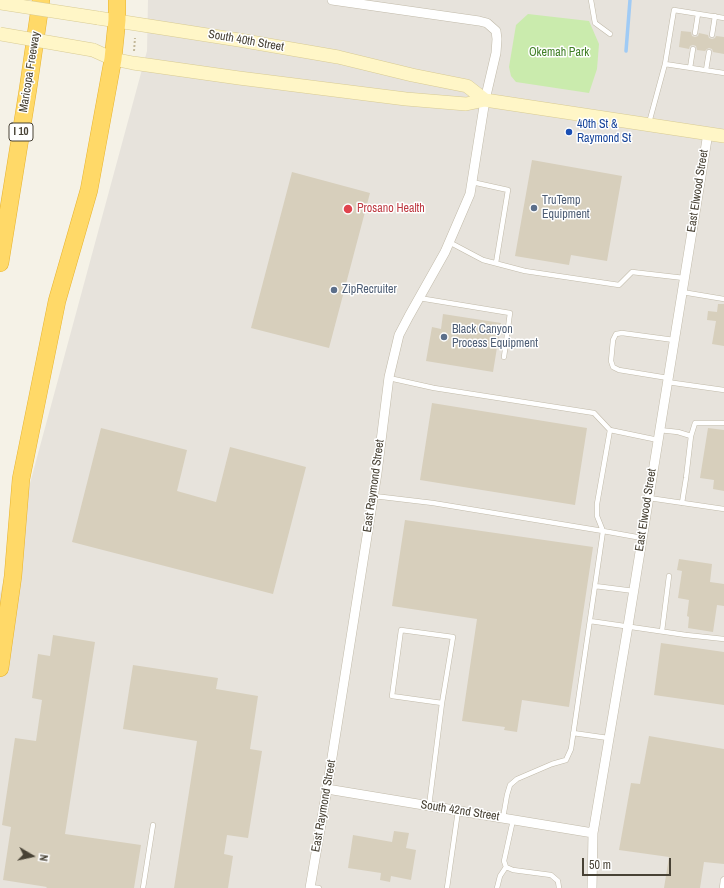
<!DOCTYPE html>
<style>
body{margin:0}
#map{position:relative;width:724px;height:888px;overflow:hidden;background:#f5f2e7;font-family:"Archivo Narrow",sans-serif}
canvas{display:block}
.north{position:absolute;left:12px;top:836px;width:40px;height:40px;-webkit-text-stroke:3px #fff;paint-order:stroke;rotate:99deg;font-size:11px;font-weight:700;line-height:16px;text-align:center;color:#484235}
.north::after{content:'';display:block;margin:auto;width:14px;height:18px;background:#484235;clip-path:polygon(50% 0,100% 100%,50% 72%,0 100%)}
.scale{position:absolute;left:582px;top:858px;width:89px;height:18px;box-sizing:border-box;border:2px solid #484235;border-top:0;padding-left:5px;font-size:12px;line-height:14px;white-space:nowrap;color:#484235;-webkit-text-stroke:3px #fff;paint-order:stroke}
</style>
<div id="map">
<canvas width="724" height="888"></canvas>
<div class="north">N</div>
<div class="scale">50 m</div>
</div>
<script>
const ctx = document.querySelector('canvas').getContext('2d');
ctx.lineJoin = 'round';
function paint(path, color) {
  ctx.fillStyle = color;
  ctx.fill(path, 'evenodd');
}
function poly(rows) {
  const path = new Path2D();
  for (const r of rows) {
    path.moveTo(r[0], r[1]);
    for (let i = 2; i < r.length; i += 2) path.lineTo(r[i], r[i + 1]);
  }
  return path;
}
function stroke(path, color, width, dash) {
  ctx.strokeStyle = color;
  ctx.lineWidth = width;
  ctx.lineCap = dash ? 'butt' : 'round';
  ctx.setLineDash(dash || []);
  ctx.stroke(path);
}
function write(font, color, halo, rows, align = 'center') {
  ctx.font = font + ' "Archivo Narrow",sans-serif';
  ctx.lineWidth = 3;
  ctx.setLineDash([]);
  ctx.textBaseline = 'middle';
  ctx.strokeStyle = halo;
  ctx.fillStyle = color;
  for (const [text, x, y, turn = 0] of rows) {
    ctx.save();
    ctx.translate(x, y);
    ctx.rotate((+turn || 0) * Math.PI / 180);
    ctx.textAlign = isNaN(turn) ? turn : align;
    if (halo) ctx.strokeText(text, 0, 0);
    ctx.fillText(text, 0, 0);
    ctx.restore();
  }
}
const industrial = poly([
 [148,0,724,0,724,888,0,888,0,594,147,51]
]);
const green = poly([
 [528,14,589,21,599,44,597,69,589,93,516,82,511,76,509,67,516,25]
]);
const stream = poly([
 [626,51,630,0]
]);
const building = poly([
 [681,31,691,32,692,36,695,37,698,36,699,33,708,35,709,38,712,39,715,38,716,36,724,37,724,54,713,52,712,49,709,48,707,49,705,51,697,50,696,46,693,45,690,46,689,49,679,47],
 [532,160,622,176,607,261,571,255,569,265,515,256],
 [292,172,370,193,329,348,251,328],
 [718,304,724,304,724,346,712,344,716,321,707,320,708,311,717,312],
 [443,314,501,323,493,372,426,361,432,327,441,329],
 [432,403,587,428,575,505,420,480],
 [101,428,187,450,177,491,216,502,230,447,306,467,273,594,72,542],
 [708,428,724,430,724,491,713,489,714,480,700,478],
 [405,520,593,547,569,707,522,700,517,732,504,730,505,727,462,721,477,619,392,606],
 [679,559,712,564,710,582,724,584,724,606,717,605,713,632,688,628,689,617,687,616,689,600,678,598,682,571,677,570],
 [53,635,95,642,65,834,141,845,134,888,46,888,47,887,3,880,11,827,2,825,15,738,36,741,42,700,32,698,38,654,50,656],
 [661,643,724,652,724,705,654,695],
 [133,665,218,678,216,689,258,696,250,749,262,751,248,838,227,835,224,854,233,856,228,888,174,888,197,741,123,729],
 [649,736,724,749,724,864,704,862,700,888,664,888,669,857,619,850,631,783,640,784],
 [394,831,409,833,406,848,416,850,411,880,391,876,390,882,380,880,381,873,348,868,353,835,392,842]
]);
const path = poly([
 [134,51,135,38]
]);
const lane = poly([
 [591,0,595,23,610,34],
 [695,33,698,14],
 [712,35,715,16],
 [665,64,724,73],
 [690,68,693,49],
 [706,70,709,52],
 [649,123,665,64,674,10,724,18],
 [472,182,508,190,496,263],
 [449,242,483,260,525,271,619,285,632,272,684,278],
 [682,292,724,299],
 [419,298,510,313,504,357],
 [389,378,434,388,594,413,610,430,658,440],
 [668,378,619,370,613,367,611,361,613,340,616,334,622,333,674,340],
 [667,382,724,390],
 [659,430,678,432,691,436,686,478,682,503],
 [691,436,695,423,724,423],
 [374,496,433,503,603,531,642,538],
 [649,498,724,509],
 [595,586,634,591],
 [590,621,686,635,724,639],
 [662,631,669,576],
 [573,733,608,738],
 [429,806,442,703,453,637,401,630,392,696,442,703],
 [503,818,507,795,510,785,517,779,552,764,566,760,571,749,603,531,597,516,597,504,610,430],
 [513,820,504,861,506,867,513,870,551,875,558,881,559,888],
 [310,887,319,888],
 [143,888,153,825],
 [447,888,458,811],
 [497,888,500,876,506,867],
 [722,888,723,880,724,879]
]);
const street = poly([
 [327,789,593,833],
 [310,888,327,789,377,473,389,377,399,335,409,316,445,252,470,194,485,100,496,53,497,39,496,31,487,23,479,21,332,0],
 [592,888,593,833,628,626,708,133]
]);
const secondary = poly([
 [98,18,239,40,338,57,412,75,467,86,485,100],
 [93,50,113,59,133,63,239,78,406,99,466,104,485,100,724,136]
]);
const highway = poly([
 [0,263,28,89,41,0],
 [0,668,13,576,21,479,57,301,89,190,113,59,117,20,117,0]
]);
const secondaryBridge = poly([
 [0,3,98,18],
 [0,34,93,50]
]);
const markers = [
 [569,132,4,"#1a4fb4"],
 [534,208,4,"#5c6f8a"],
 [348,209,5,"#e0444e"],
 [334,290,4,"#5c6f8a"],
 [444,337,4,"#5c6f8a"]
];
const shields = [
 [21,132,24]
];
const shieldNames = [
 ["I 10",21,132]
];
const streetNames = [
 ["South 40th Street",246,41,10],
 ["Maricopa Freeway",30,72,-81],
 ["East Elwood Street",698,191,-81],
 ["East Raymond Street",374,486,-82],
 ["East Elwood Street",646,510,-81],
 ["East Raymond Street",324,806,-80],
 ["South 42nd Street",460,811,9]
];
const parkNames = [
 ["Okemah Park",559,53]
];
const transitNames = [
 ["40th St &",577,125],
 ["Raymond St",577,139]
];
const serviceNames = [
 ["TruTemp",542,201],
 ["Equipment",542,215],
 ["ZipRecruiter",342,290],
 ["Black Canyon",452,330],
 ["Process Equipment",452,344]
];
const healthNames = [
 ["Prosano Health",357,209]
];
paint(industrial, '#e7e3dc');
paint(green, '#caebad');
stroke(stream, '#a0cbf5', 3.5);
paint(building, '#d7cfbc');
stroke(lane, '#c1baa9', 5.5);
stroke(street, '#c1baa9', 10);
stroke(secondary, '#d8cb94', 14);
stroke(highway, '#e7b32f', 18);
stroke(path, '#c3b899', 2, [2, 2]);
stroke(lane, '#fff', 4.5);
stroke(street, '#fff', 9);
stroke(secondary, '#fff6c7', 13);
stroke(highway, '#ffd968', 17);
stroke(secondaryBridge, '#d8cb94', 14, []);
stroke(secondaryBridge, '#fff6c7', 13);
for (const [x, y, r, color] of markers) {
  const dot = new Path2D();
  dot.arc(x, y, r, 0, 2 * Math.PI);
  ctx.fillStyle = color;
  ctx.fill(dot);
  stroke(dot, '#fff', 1.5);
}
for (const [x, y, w] of shields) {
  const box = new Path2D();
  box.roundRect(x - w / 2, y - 9, w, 18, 3);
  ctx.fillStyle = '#fff';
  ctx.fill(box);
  stroke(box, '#484235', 1);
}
write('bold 11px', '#484235', null, shieldNames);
write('12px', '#484235', '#fff', streetNames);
write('12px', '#3f7e25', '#fff', parkNames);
write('12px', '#164399', '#fff', transitNames, 'left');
write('12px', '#4e5e75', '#fff', serviceNames, 'left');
write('12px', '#be3a42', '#fff', healthNames, 'left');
</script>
